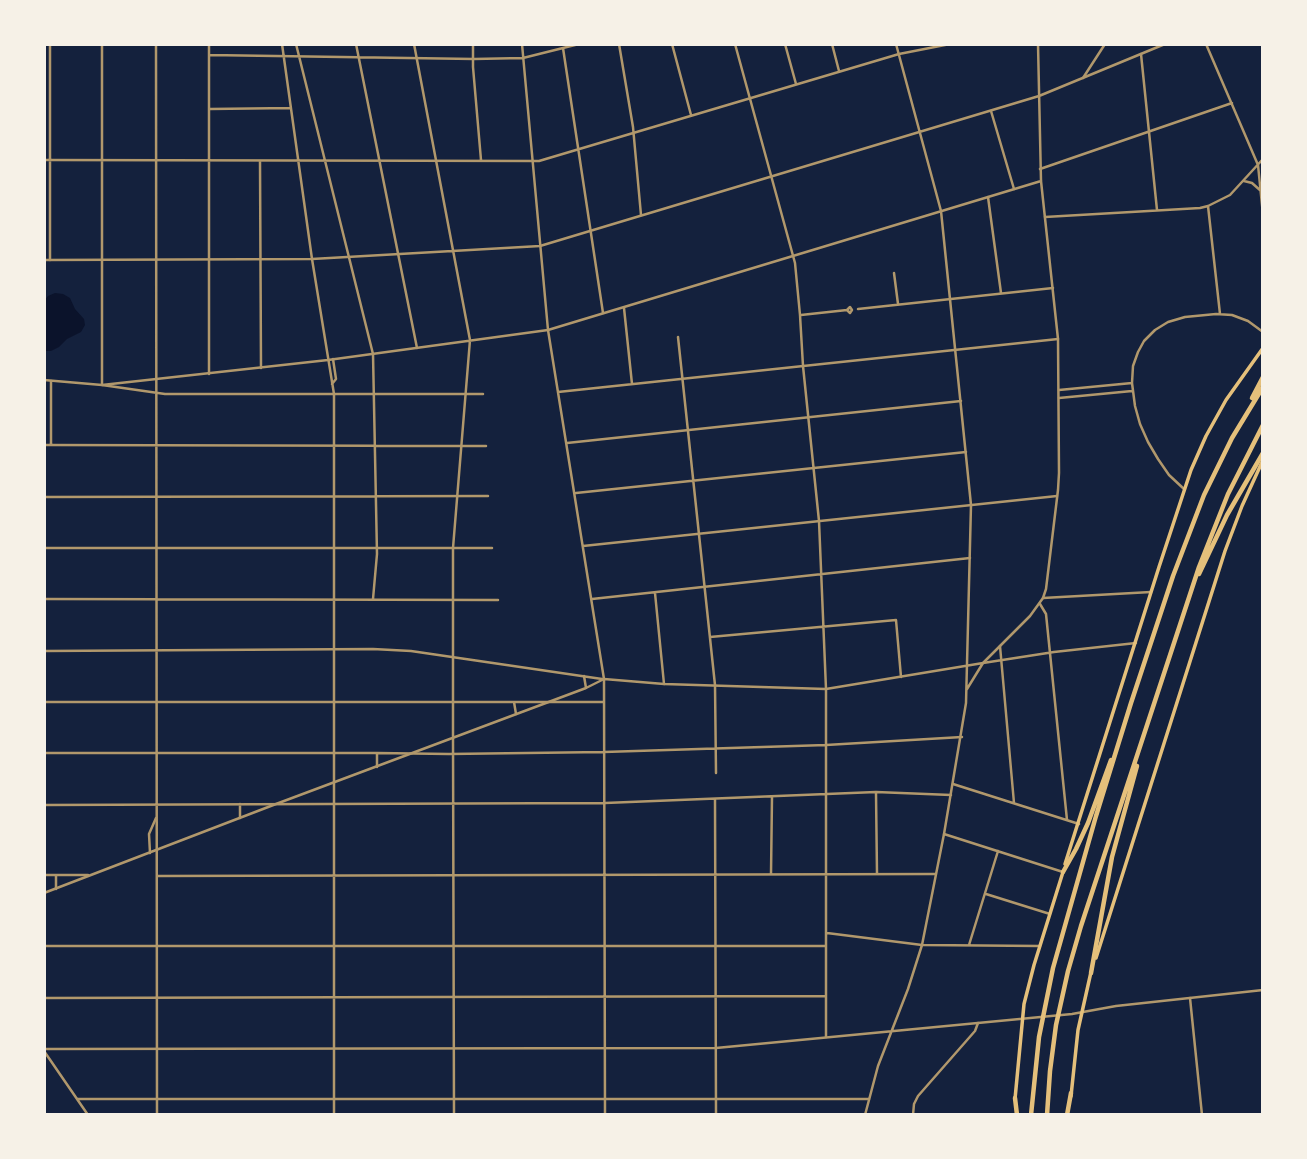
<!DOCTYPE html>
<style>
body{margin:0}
#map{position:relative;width:1307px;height:1159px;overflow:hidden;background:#14213d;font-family:Figtree,sans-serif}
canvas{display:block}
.frame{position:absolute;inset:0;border:46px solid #f6f1e7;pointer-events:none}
</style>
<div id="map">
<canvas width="1307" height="1159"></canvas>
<div class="frame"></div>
</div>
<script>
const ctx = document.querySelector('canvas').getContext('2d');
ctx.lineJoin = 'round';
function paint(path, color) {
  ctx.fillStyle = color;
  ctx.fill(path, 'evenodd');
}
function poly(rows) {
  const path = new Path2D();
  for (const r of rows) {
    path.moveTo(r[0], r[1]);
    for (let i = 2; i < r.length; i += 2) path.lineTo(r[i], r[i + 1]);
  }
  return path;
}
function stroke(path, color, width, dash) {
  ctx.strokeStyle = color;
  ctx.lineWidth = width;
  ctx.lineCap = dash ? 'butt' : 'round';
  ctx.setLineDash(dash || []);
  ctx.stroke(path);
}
const water = poly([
 [55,293,63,294,70,298,75,309,84,319,85,325,81,332,67,339,59,347,51,351,44,351,44,301,48,296]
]);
const minor = poly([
 [50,44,50,260],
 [102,44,102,385,165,394,483,394],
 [156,44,157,1115],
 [209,44,209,374],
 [282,44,312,259,334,394,334,1115],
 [296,44,373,354,377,554,373,599],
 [356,44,417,348],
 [473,44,473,67,481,160],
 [522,44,548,330,604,679,605,1115],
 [619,44,633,127,641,215],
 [672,44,691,115],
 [735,44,795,263,800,315,803,366,819,521,826,689,826,1037],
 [785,44,796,84],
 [832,44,839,71],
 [1206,44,1258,165,1263,215],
 [563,48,603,313],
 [1141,54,1157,210],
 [209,55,474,59,523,58,579,44],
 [1083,78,1105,44],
 [210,109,291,108],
 [991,111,1014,189],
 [44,160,539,161,899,54,950,44],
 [260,161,261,368],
 [1040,169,1232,103],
 [1244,181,1252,183,1261,191],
 [988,197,1001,293],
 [1208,206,1220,314],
 [1045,217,1200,208,1208,206,1230,195,1263,159],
 [894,273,898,304],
 [624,308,632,384],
 [858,309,1053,288],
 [801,315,847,310,850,313,852,310,850,307,847,310],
 [678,337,715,685,716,773],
 [332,384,336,379,333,359],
 [1059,390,1132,383],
 [558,392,1058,339],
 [1059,398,1132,391],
 [567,443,961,401],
 [44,445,486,446],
 [51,445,51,381],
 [1184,489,1169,475,1158,459,1148,442,1140,424,1135,406,1132,383,1133,366,1138,352,1144,341,1155,330,1168,322,1185,317,1216,314,1232,315,1248,321,1263,332],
 [576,493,966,452],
 [44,497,488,496],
 [583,546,1057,496],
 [44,548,492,548],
 [655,593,664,684],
 [1043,598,1151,592],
 [44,599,498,600],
 [592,599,970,558],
 [1040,604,1046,614,1067,820],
 [710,637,896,620,901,677],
 [1000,646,1014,803],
 [44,651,373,649,411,651,602,679],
 [983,663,1054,652,1136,643],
 [44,702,604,702],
 [514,702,516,714],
 [453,738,454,1115],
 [44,753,377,753,449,754,604,752,826,745,962,737],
 [377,753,377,767],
 [953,784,1079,824],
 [876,793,877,874],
 [715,800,716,1115],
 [240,804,240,818],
 [44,805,605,803,876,792,951,795],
 [944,834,1063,872],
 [771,874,772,797],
 [44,875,88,875],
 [56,875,56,889],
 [158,876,935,874],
 [986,894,1050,914],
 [827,933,922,945,1040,946],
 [969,945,998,851],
 [44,946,826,946],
 [44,998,826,996],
 [1190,998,1202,1115],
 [44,1051,88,1115],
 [78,1099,869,1099],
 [913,1115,914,1104,918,1096,975,1031,978,1023]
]);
const tertiary = poly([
 [414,44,470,340,453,548,453,738],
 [44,260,312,259,540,246,1039,96,1165,44],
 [44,380,102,385,328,360,548,330,1041,181],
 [584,676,586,688],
 [967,689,983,663,1030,616,1043,598,1046,589,1058,490,1059,473,1058,339,1041,181,1038,44],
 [150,853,149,834,156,818],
 [44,893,276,804,586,688,604,679,664,684,826,689,983,663],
 [44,1049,716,1048,1072,1014,1116,1006,1263,990],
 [865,1115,878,1066,908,989,922,945,944,834,966,703,971,505,941,211,896,44]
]);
const secondary = poly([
 [1065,864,1159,567,1191,470,1206,436,1226,400,1263,348],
 [1096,958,1225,551,1242,506,1263,460],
 [1071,1096,1078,1030,1091,972],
 [1015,1099,1024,1004,1034,965,1063,872]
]);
const motorway = poly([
 [1252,398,1263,377],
 [1199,574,1227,515,1263,453],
 [1063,872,1076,849,1088,823,1111,760],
 [1091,973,1112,857,1137,766],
 [1015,1098,1017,1115],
 [1031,1115,1039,1037,1053,968,1096,816,1131,703,1173,576,1204,495,1232,438,1263,387],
 [1047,1115,1050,1071,1056,1025,1068,971,1081,926,1199,567,1228,494,1263,425],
 [1067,1115,1071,1093]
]);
paint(water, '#0b132b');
stroke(minor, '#b1986c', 2.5);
stroke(tertiary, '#b1986c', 2.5);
stroke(secondary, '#e5c07b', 3.5);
stroke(motorway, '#e5c07b', 4.5);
</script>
